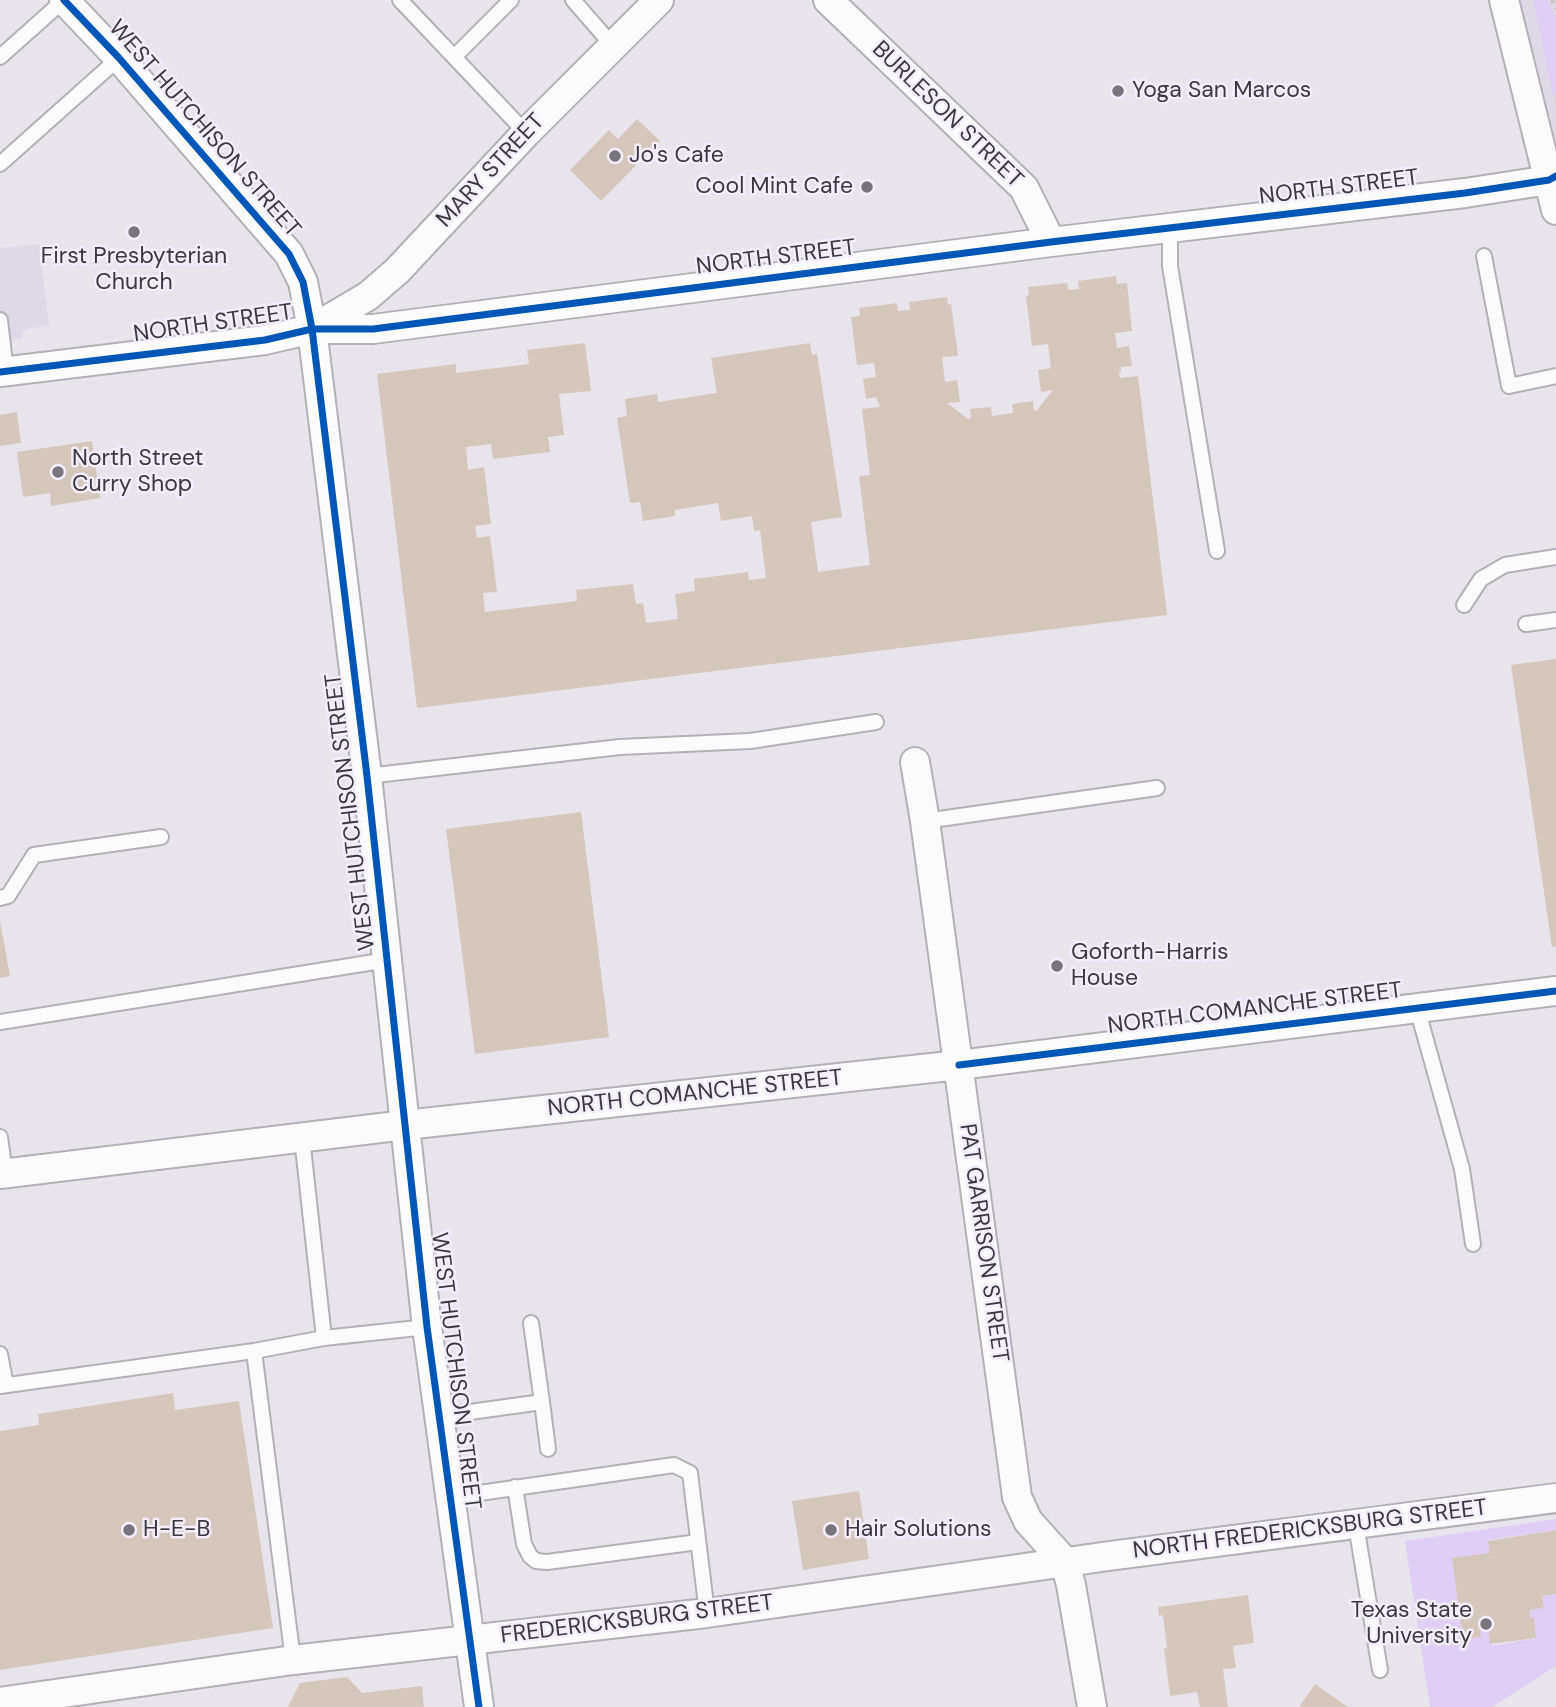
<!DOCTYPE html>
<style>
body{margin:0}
canvas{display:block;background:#e7e4ec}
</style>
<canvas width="1556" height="1707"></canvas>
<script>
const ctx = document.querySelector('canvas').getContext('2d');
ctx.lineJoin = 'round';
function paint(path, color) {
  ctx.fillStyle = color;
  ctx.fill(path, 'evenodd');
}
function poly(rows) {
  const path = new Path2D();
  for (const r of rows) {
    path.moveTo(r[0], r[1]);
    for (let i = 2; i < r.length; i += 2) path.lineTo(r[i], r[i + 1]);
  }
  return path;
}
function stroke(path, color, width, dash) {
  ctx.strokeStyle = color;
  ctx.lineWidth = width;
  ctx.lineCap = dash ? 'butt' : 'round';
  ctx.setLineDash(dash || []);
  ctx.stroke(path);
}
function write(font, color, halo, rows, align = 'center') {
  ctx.font = font + ' "DM Sans",sans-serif';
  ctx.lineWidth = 5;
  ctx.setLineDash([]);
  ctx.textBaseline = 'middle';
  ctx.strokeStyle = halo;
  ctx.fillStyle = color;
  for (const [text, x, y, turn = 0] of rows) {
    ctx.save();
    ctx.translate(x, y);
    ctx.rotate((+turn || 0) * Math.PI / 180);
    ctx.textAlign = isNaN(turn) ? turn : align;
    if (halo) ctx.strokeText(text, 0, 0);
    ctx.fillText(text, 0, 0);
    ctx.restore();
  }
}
const built = poly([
 [1520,0,1556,0,1556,149,1542,93],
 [39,244,49,325,27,329,22,333,23,338,0,342,0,248]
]);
const green = poly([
 [1533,0,1547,0,1556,16,1556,108],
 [1556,1519,1556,1530,1488,1540,1490,1553,1453,1558,1463,1639,1481,1637,1480,1629,1488,1628,1492,1646,1536,1638,1534,1618,1530,1618,1530,1610,1544,1608,1542,1596,1556,1594,1556,1666,1492,1707,1430,1707,1405,1541]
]);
const building = poly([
 [637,119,660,141,601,201,570,170,609,130,618,139],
 [1116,276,1117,284,1127,283,1132,331,1115,333,1117,348,1129,346,1132,366,1121,367,1121,371,1119,372,1120,378,1138,376,1167,615,417,708,377,374,456,364,456,373,529,364,527,350,585,343,591,391,559,394,564,435,548,437,550,452,493,459,491,444,466,447,468,470,484,467,491,524,475,526,477,538,490,536,497,592,483,593,485,612,577,601,576,590,633,584,636,604,643,603,646,623,678,619,675,594,695,591,694,579,748,572,749,580,766,578,760,530,754,531,752,516,721,521,718,503,675,510,675,516,643,521,640,502,630,503,617,418,627,416,625,399,657,394,658,402,717,393,711,358,810,343,812,355,817,354,842,517,811,522,818,572,870,565,859,476,870,475,862,409,880,407,876,397,866,399,863,379,876,377,874,363,857,365,851,317,860,316,859,308,897,303,898,311,910,310,909,302,947,297,948,305,951,304,958,356,942,357,945,382,957,380,960,402,947,403,968,419,971,418,970,409,991,407,992,416,1013,413,1012,404,1033,401,1034,411,1037,410,1053,390,1041,392,1038,370,1051,368,1048,344,1032,346,1026,296,1029,295,1028,287,1067,283,1068,290,1079,289,1078,281],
 [17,412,21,443,0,446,0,415],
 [92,441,100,498,51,506,50,493,23,497,17,452],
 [1556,659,1556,946,1552,947,1511,665],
 [581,812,609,1037,475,1054,446,829],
 [0,921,10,976,0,978],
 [173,1393,175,1410,239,1401,273,1628,0,1670,0,1431,39,1425,38,1414],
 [859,1491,869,1559,803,1570,792,1501],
 [1556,1530,1556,1594,1542,1596,1544,1608,1530,1610,1530,1618,1534,1617,1536,1638,1490,1644,1488,1628,1480,1629,1481,1637,1463,1639,1452,1558,1490,1553,1488,1541],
 [1248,1595,1254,1643,1233,1646,1236,1668,1223,1669,1228,1707,1200,1707,1197,1692,1170,1696,1164,1648,1167,1649,1163,1615,1159,1616,1158,1607],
 [347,1677,362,1693,422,1686,424,1707,288,1707,300,1683],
 [1315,1684,1348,1707,1299,1707]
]);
const path = poly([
 [1552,0,1556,9]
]);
const lane = poly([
 [400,0,526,133],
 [573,0,613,46],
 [0,57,64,0],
 [454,57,511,0],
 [0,164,119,58],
 [1170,228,1170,266,1217,551],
 [1484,256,1509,386,1556,376],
 [0,320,6,371],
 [1464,605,1481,579,1505,565,1556,557],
 [1526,624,1556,620],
 [367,776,620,747,750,741,876,722],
 [925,821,1157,788],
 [0,898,8,896,34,855,161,837],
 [1417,1008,1462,1169,1473,1244],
 [0,1022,387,960],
 [0,1137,5,1173],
 [302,1138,324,1338],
 [254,1351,293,1660],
 [0,1354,6,1385],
 [0,1386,254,1351,324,1338,427,1327],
 [542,1402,548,1449],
 [441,1416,542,1402,531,1323],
 [515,1487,524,1544,530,1556,536,1561,547,1562,698,1542],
 [452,1497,674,1465,690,1473,707,1613],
 [1356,1525,1380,1670]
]);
const street = poly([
 [64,0,119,58,289,254,303,282,312,329,367,776,427,1327,479,1707],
 [828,0,1024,188,1051,242],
 [1504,0,1556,210],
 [312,329,368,296,397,271,526,133,659,0],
 [0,372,265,340,312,329,373,329,1051,242,1465,193,1549,180,1556,176],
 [915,762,925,821,1017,1497,1028,1521,1065,1562,1071,1585,1092,1707],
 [0,1174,405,1125,959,1065,1556,991],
 [0,1702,293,1660,707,1613,1109,1556,1556,1498]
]);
const cycleway = poly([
 [64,0,119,58,289,254,303,282,312,329,367,776,427,1327,479,1707],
 [0,372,265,340,312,329,373,329,1051,242,1465,193,1549,180,1556,176],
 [959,1065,1556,991]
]);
const markers = [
 [1118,91,7,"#77757b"],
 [615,156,7,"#77757b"],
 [867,187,7,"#77757b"],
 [134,232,7,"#77757b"],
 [58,472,7,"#77757b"],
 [1057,966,7,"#77757b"],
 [129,1530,7,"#77757b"],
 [831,1530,7,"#77757b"],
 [1486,1624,7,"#77757b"]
];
const poiNames = [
 ["Yoga San Marcos",1132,91],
 ["Jo's Cafe",629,156],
 ["Cool Mint Cafe",853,187,"right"],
 ["First Presbyterian",134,257,"center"],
 ["Church",134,283,"center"],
 ["North Street",72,459],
 ["Curry Shop",72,485],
 ["Goforth-Harris",1071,953],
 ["House",1071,979],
 ["H-E-B",143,1530],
 ["Hair Solutions",845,1530],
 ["Texas State",1472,1611,"right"],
 ["University",1472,1637,"right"]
];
const streetNames = [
 ["BURLESON STREET",947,115,44],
 ["WEST HUTCHISON STREET",204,129,49],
 ["MARY STREET",491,171,-47],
 ["NORTH STREET",1339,188,-7],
 ["NORTH STREET",776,258,-7],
 ["NORTH STREET",213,324,-8],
 ["WEST HUTCHISON STREET",351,812,-97],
 ["NORTH COMANCHE STREET",1255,1009,-7],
 ["NORTH COMANCHE STREET",695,1094,-6],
 ["PAT GARRISON STREET",983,1243,82],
 ["WEST HUTCHISON STREET",455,1371,83],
 ["NORTH FREDERICKSBURG STREET",1310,1530,-7],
 ["FREDERICKSBURG STREET",637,1620,-7]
];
paint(built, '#ded8e7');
paint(green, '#e0cff4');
paint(building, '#d6c7bd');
stroke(lane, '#b3b1b7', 18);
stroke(street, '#b3b1b7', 32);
stroke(path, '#c7c6ca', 4.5, [3.5, 5]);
stroke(lane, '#fbfbfc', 14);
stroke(street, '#fbfbfc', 28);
stroke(cycleway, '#0057b8', 7);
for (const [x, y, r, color] of markers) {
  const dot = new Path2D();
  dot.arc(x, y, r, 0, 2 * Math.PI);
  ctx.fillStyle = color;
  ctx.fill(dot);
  stroke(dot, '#f4edfc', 2.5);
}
write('23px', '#3b393e', '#f4edfc', poiNames, 'left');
write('23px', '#3b393e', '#f4edfc', streetNames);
</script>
